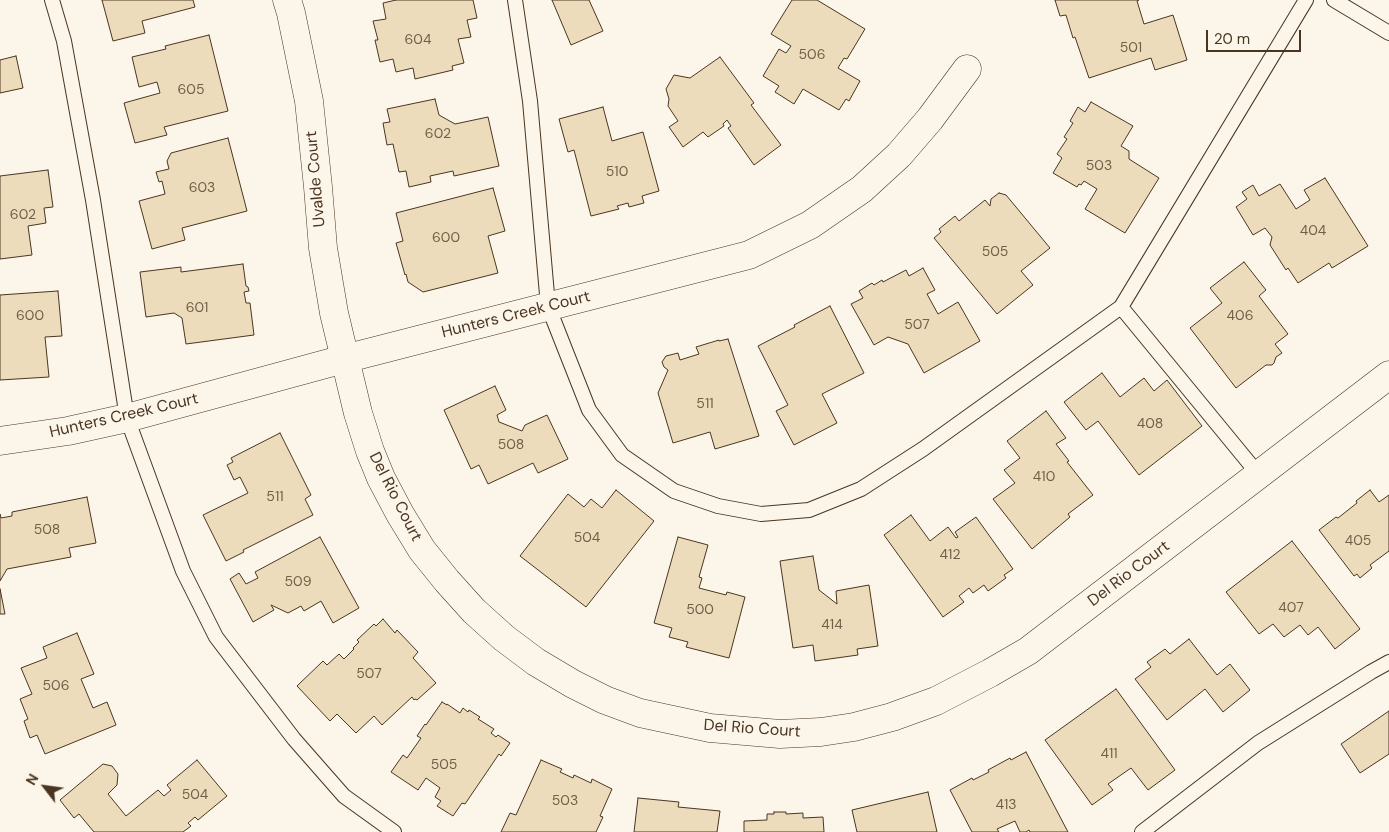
<!DOCTYPE html>
<style>
body{margin:0}
#map{position:relative;width:1389px;height:832px;overflow:hidden;background:#fbf6e9;font-family:"DM Sans",sans-serif}
canvas{display:block}
.north{position:absolute;left:20px;top:762px;width:50px;height:50px;-webkit-text-stroke:4px #fbf6e9;paint-order:stroke;rotate:300deg;font-size:14px;font-weight:700;line-height:20px;text-align:center;color:#4a3520}
.north::after{content:'';display:block;margin:auto;width:18px;height:22px;background:#4a3520;clip-path:polygon(50% 0,100% 100%,50% 72%,0 100%)}
.scale{position:absolute;left:1206px;top:30px;width:95px;height:22px;box-sizing:border-box;border:2px solid #4a3520;border-top:0;padding-left:6px;font-size:15px;line-height:18px;white-space:nowrap;color:#4a3520;-webkit-text-stroke:4px #fbf6e9;paint-order:stroke}
</style>
<div id="map">
<canvas width="1389" height="832"></canvas>
<div class="north">N</div>
<div class="scale">20 m</div>
</div>
<script>
const ctx = document.querySelector('canvas').getContext('2d');
ctx.lineJoin = 'round';
function paint(path, color) {
  ctx.fillStyle = color;
  ctx.fill(path, 'evenodd');
}
function poly(rows) {
  const path = new Path2D();
  for (const r of rows) {
    path.moveTo(r[0], r[1]);
    for (let i = 2; i < r.length; i += 2) path.lineTo(r[i], r[i + 1]);
  }
  return path;
}
function stroke(path, color, width, dash) {
  ctx.strokeStyle = color;
  ctx.lineWidth = width;
  ctx.lineCap = dash ? 'butt' : 'round';
  ctx.setLineDash(dash || []);
  ctx.stroke(path);
}
function write(font, color, halo, rows, align = 'center') {
  ctx.font = font + ' "DM Sans",sans-serif';
  ctx.lineWidth = 4;
  ctx.setLineDash([]);
  ctx.textBaseline = 'middle';
  ctx.strokeStyle = halo;
  ctx.fillStyle = color;
  for (const [text, x, y, turn = 0] of rows) {
    ctx.save();
    ctx.translate(x, y);
    ctx.rotate((+turn || 0) * Math.PI / 180);
    ctx.textAlign = isNaN(turn) ? turn : align;
    if (halo) ctx.strokeText(text, 0, 0);
    ctx.fillText(text, 0, 0);
    ctx.restore();
  }
}
const building = poly([
 [102,0,193,0,195,7,142,21,145,33,113,41,102,0],
 [396,0,473,0,477,18,467,20,471,37,458,39,464,63,452,66,453,70,415,79,413,68,396,72,393,59,380,62,375,40,378,40,373,21,386,19,383,3,396,0],
 [552,0,589,0,603,31,571,45,552,0],
 [792,0,817,0,865,29,847,59,844,58,838,68,860,81,849,101,846,99,839,110,803,89,794,104,775,92,779,86,763,76,779,49,786,53,791,46,771,34,792,0],
 [1055,0,1139,0,1137,1,1144,24,1173,15,1187,60,1155,70,1151,58,1089,78,1075,37,1073,38,1066,15,1060,16,1055,0],
 [209,35,228,111,164,127,167,135,135,143,124,103,160,93,157,82,139,87,132,57,166,49,165,46,209,35],
 [16,56,23,88,0,93,0,60,16,56],
 [720,57,754,103,751,105,781,145,754,165,728,128,731,126,727,120,723,124,724,126,708,137,703,132,683,147,669,127,678,121,668,106,669,99,666,89,674,75,690,78,720,57],
 [435,99,439,115,455,124,488,117,499,166,454,176,453,171,430,176,431,182,409,187,406,171,399,172,393,144,387,145,383,123,390,122,387,109,435,99],
 [1091,102,1133,126,1121,146,1129,151,1129,159,1159,178,1125,233,1085,209,1097,189,1084,181,1081,185,1079,184,1077,187,1053,173,1062,158,1057,154,1067,139,1064,137,1073,123,1070,121,1078,107,1085,112,1091,102],
 [603,107,612,141,643,132,659,191,642,196,644,203,629,207,628,203,617,206,619,209,591,216,574,150,568,152,559,119,603,107],
 [228,138,247,211,182,228,185,240,152,249,139,201,165,194,162,181,159,182,156,172,169,169,167,161,171,153,228,138],
 [48,170,53,207,44,208,46,223,28,226,32,255,0,259,0,176,48,170],
 [1325,178,1368,246,1332,268,1329,263,1298,283,1288,268,1286,270,1270,245,1272,237,1265,228,1253,235,1236,207,1247,199,1242,192,1253,185,1259,196,1280,184,1296,209,1310,200,1304,190,1325,178],
 [493,188,505,231,488,236,498,273,423,292,408,282,406,274,405,275,396,243,403,241,396,213,493,188],
 [999,193,1006,195,1050,248,1021,271,1033,285,997,314,934,238,941,232,939,229,955,216,959,221,985,200,990,206,991,199,999,193],
 [1244,262,1266,290,1259,296,1288,334,1275,344,1282,353,1276,357,1274,363,1272,365,1266,365,1236,388,1190,328,1222,303,1210,288,1244,262],
 [243,264,246,286,248,287,249,291,244,292,246,303,250,303,254,335,186,344,182,318,174,313,146,317,140,272,181,267,181,272,243,264],
 [923,268,935,290,927,294,938,314,958,302,980,341,924,373,908,344,888,337,874,345,851,304,863,298,859,291,872,283,874,285,882,280,883,282,906,270,909,276,923,268],
 [58,291,62,336,45,337,49,377,0,380,0,295,58,291],
 [830,306,864,373,822,394,837,423,794,445,776,411,788,405,758,346,795,327,794,325,830,306],
 [728,339,759,436,715,449,710,432,673,443,658,393,668,370,664,367,662,362,666,356,678,353,680,360,699,354,696,347,719,340,719,341,728,339],
 [1102,373,1120,397,1144,378,1154,391,1167,380,1202,426,1139,475,1098,421,1086,430,1064,402,1102,373],
 [495,386,506,410,497,415,499,422,522,431,525,425,547,415,568,459,538,473,533,463,488,484,479,465,471,469,444,410,495,386],
 [1046,411,1066,438,1056,444,1069,461,1067,462,1093,495,1068,514,1070,517,1032,549,993,499,1015,483,1004,470,1020,458,1007,441,1046,411],
 [280,433,311,495,305,499,313,515,243,550,244,552,226,561,203,515,248,493,240,477,234,480,227,465,233,462,231,458,280,433],
 [616,490,654,521,586,607,520,556,568,494,584,507,591,499,602,508,616,490],
 [1370,490,1379,502,1389,495,1389,551,1370,565,1372,568,1360,578,1357,574,1354,576,1319,530,1336,517,1338,518,1357,503,1356,501,1370,490],
 [87,497,96,543,69,548,71,557,7,569,0,581,0,514,1,518,12,516,12,512,87,497],
 [911,515,930,541,948,527,956,538,958,537,955,532,976,517,1013,569,1004,575,1006,578,988,591,984,585,973,593,969,588,959,596,964,602,943,617,884,535,911,515],
 [320,537,359,608,333,623,321,601,304,611,301,606,288,613,271,605,274,610,253,622,230,579,239,573,246,584,258,578,255,572,320,537],
 [678,537,708,545,699,577,702,578,699,588,726,595,727,592,745,597,729,658,686,647,688,642,669,637,672,628,654,623,678,537],
 [1292,541,1360,629,1335,649,1318,627,1308,635,1300,625,1284,637,1273,624,1259,634,1226,592,1292,541],
 [813,556,819,590,837,604,836,591,869,585,878,646,857,649,858,655,815,661,813,645,793,648,780,561,813,556],
 [0,589,5,614,0,614,0,589],
 [383,619,395,633,397,630,418,652,413,658,436,683,417,700,415,699,414,700,412,697,382,725,374,716,356,733,337,714,330,721,297,686,323,661,327,665,339,654,344,659,354,649,353,648,359,642,357,640,374,624,376,626,383,619],
 [77,633,94,674,81,679,93,708,107,702,116,725,45,754,37,735,30,738,24,721,28,719,20,699,32,694,21,668,47,658,43,647,77,633],
 [1189,639,1217,675,1230,664,1250,690,1223,712,1205,689,1167,720,1135,679,1151,667,1147,662,1165,649,1170,654,1189,639],
 [1116,689,1175,770,1148,790,1131,768,1108,784,1113,790,1092,805,1045,740,1116,689],
 [442,702,447,705,447,704,460,713,463,708,468,712,469,710,480,717,478,719,494,729,491,733,496,737,498,735,510,743,501,756,499,754,465,804,462,803,453,816,437,806,441,801,435,797,440,788,426,778,418,790,391,772,403,755,407,758,421,738,417,736,425,724,426,725,442,702],
 [1389,711,1389,754,1360,773,1341,744,1389,711],
 [1026,752,1068,832,1030,832,1029,830,1026,832,1020,832,1015,821,997,829,999,832,972,832,950,790,972,778,973,780,989,772,988,770,1010,758,1011,760,1026,752],
 [197,760,227,796,198,820,195,817,188,823,191,826,183,832,94,832,79,814,74,818,60,800,103,764,112,766,118,774,117,785,108,794,126,816,158,790,164,796,171,790,167,785,197,760],
 [541,760,562,769,560,772,573,778,574,775,591,783,592,779,612,789,600,816,603,817,596,832,501,832,510,813,516,815,541,760],
 [928,792,937,832,857,832,852,810,928,792],
 [638,798,679,802,678,807,720,811,717,832,634,832,638,798],
 [774,812,786,812,786,814,803,813,803,818,823,817,824,832,744,832,744,821,767,820,767,814,774,814,774,812]
]);
const service = poly([
 [52,0,64,41,93,200,127,418,183,571,216,637,294,739,344,796,394,832],
 [515,0,530,101,548,306,589,410,622,455,674,491,718,506,761,514,809,510,861,489,923,449,1121,307,1306,0],
 [1334,0,1389,33],
 [1121,307,1259,475],
 [1142,832,1258,743,1371,672,1389,662]
]);
const minor = poly([
 [287,0,291,13,309,101,318,187,323,248,334,313,358,413,370,451,381,478,400,514,422,550,447,581,474,611,504,638,536,662,573,684,605,700,640,713,710,728,780,734,821,732,854,727,892,717,936,701,990,673,1028,651,1389,375],
 [0,441,68,431,127,418,344,359,749,255,810,225,862,189,899,155,930,119,967,69]
]);
const numberNames = [
 ["604",418,40],
 ["501",1131,48],
 ["506",812,55],
 ["605",191,90],
 ["602",438,134],
 ["503",1099,166],
 ["510",617,172],
 ["603",202,188],
 ["602",23,215],
 ["404",1313,231],
 ["600",446,238],
 ["505",995,252],
 ["601",197,308],
 ["600",30,316],
 ["406",1240,316],
 ["507",917,325],
 ["511",705,404],
 ["408",1150,424],
 ["508",511,445],
 ["410",1044,477],
 ["511",275,497],
 ["508",47,530],
 ["504",587,538],
 ["405",1358,541],
 ["412",950,555],
 ["509",298,582],
 ["407",1291,608],
 ["500",700,610],
 ["414",832,625],
 ["507",369,674],
 ["506",56,686],
 ["411",1109,754],
 ["505",444,765],
 ["504",195,795],
 ["503",565,801],
 ["413",1006,805]
];
const streetNames = [
 ["Uvalde Court",316,179,-95],
 ["Hunters Creek Court",516,315,-14],
 ["Hunters Creek Court",124,416,-13],
 ["Del Rio Court",395,497,63],
 ["Del Rio Court",1129,574,-37],
 ["Del Rio Court",752,729,4]
];
paint(building, '#ecdcbc');
stroke(building, '#4a3520', 1);
stroke(service, '#4a3520', 16);
stroke(minor, '#4a3520', 29);
stroke(service, '#fbf6e9', 14);
stroke(minor, '#fbf6e9', 28);
write('14px', '#725f47', null, numberNames);
write('16px', '#4a3520', '#fbf6e9', streetNames);
</script>
